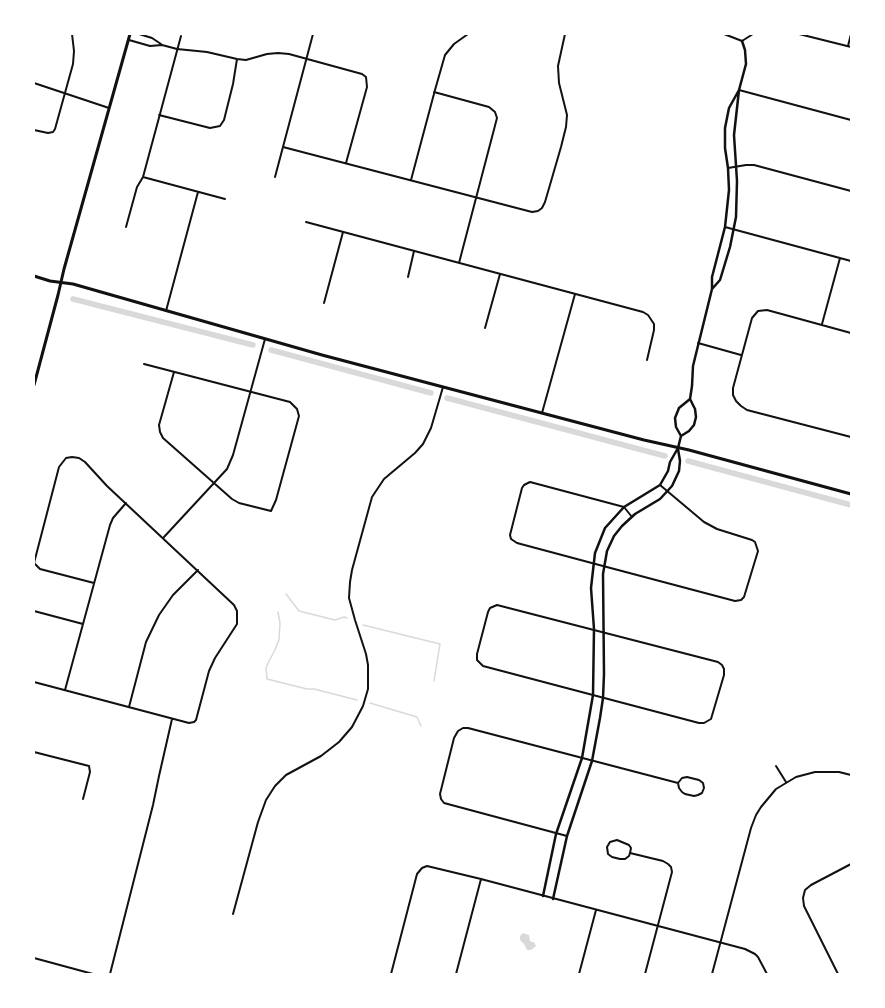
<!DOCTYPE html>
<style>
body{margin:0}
#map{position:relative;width:885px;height:1008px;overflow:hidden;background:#fff;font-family:"Alegreya Sans",sans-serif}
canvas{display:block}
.frame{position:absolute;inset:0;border:35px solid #fff;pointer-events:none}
</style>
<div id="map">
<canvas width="885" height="1008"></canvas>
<div class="frame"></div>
</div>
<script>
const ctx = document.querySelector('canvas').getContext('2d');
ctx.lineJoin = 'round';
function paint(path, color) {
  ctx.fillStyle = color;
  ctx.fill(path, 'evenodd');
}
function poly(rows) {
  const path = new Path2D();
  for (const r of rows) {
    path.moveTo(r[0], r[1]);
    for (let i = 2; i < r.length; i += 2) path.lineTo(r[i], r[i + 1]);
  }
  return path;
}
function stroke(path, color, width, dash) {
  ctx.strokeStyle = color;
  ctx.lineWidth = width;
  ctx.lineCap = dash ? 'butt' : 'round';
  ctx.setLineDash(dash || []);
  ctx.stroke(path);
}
const water = poly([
 [523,933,529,935,530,941,532,942,534,942,536,946,531,950,527,950,524,944,520,940,520,936]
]);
const stream = poly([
 [286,594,299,611,335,620,344,617,347,618],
 [278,612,280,623,279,640,274,652,269,661,266,668,267,679,307,689,314,689,357,700],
 [363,625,440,644,434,681],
 [370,703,417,717,421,726]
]);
const canal = poly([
 [73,299,253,345],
 [271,350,431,393],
 [447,398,665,456],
 [688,461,851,505]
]);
const minor = poly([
 [139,34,152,38,161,44],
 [724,34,742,41,753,34],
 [799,34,851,47],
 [129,40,150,46,162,45,177,49,207,52,237,59,246,60,267,54,278,53,289,54,362,74,366,77,367,87,346,163],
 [848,46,851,34],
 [34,83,109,108],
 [739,90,851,120],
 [434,92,489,107,495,112,497,118,459,263],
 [159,115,210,128,220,126,224,120,233,84,237,59],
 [34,130,48,133,53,132,55,129,73,64,74,51,72,34],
 [283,147,532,212,538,211,542,208,545,202,561,147,566,127,567,115,559,83,558,66,565,34],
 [728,168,746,165,754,165,851,191],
 [143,177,225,199],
 [275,177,313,34],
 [411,180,435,90,445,55,454,44,468,34],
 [306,222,643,312,648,315,654,324,654,330,647,360],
 [126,227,137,187,143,177,181,36],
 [725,227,851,261],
 [408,277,414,251],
 [324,303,343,232],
 [166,311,198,192],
 [822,324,840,258],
 [485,328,500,274],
 [851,333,767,310,758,311,752,318,733,388,733,395,736,401,741,406,747,410,851,437],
 [698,343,741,355],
 [144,364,290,402,297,409,299,416,276,500,271,511,239,503,232,499,163,438,160,432,159,425,174,372],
 [542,413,575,294],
 [632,517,624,507,530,482,524,485,522,488,510,535,511,539,517,543,603,566,735,601,741,600,744,597,758,551,755,542,752,540,717,529,704,522,660,485],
 [164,537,227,469,233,455,265,339],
 [497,605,718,662,722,665,724,669,724,675,711,719,704,723,699,723,483,666,477,660,477,654,488,612,490,608,497,605],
 [34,611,83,624],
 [34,682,189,723,194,722,196,720,209,671,215,658,237,624,237,611,234,605,107,486,85,462,79,458,72,457,66,458,59,467,34,563,40,569,94,583],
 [65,690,110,525,113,518,126,503],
 [129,707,146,642,159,615,173,595,198,570],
 [34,752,89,766,90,772,83,799],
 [776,766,786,782],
 [687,777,699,780,703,783,704,788,702,793,698,795,694,796,685,794,682,792,679,788,678,783,682,778,687,777],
 [567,836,444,803,441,799,440,794,454,738,458,731,463,728,468,728,678,783],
 [630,853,631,848,629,845,617,840,610,842,607,847,608,854,612,857,620,859,625,859,629,856,630,853,663,861,668,864,671,867,672,872,645,974],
 [233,914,258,822,266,800,275,786,286,775,321,756,339,742,352,727,363,706,368,689,368,665,366,654,355,620,349,598,350,582,352,570,372,497,384,479,415,453,423,444,431,428,443,387],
 [34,958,93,974],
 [110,974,153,805,159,776,172,719],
 [391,974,417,874,422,868,427,866,481,879,745,949,755,954,758,957,767,974],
 [456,974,481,879],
 [579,974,596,910],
 [712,974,751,828,756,815,761,807,776,789,796,777,815,772,839,772,851,775],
 [838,974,804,906,803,898,805,890,811,885,851,864]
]);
const tertiary = poly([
 [712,289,720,280,730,247,736,217,737,181,734,135,739,90,746,64,745,50,742,41],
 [681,436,676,427,675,418,679,408,690,399],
 [543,896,556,834,582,758,593,695,594,629,591,588,595,553,605,528,624,507,660,485,668,471,670,462,678,448,681,436,689,431,694,425,696,417,695,409,690,399,692,386,693,366,712,289,712,277,725,227,729,190,728,168,725,148,725,128,729,108,739,90],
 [553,899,567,836,592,761,600,718,603,698,604,674,603,574,607,551,614,536,622,526,635,514,660,499,672,486,679,471,680,461,678,449]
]);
const secondary = poly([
 [34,276,50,281,73,284,322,355,644,440,689,450,851,494],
 [34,385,58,295,64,269,130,34]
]);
paint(water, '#d9d9d9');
stroke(stream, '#d9d9d9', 1.5);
stroke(canal, '#d9d9d9', 5.5);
stroke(minor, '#111', 2);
stroke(tertiary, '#111', 2.5);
stroke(secondary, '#111', 3);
</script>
